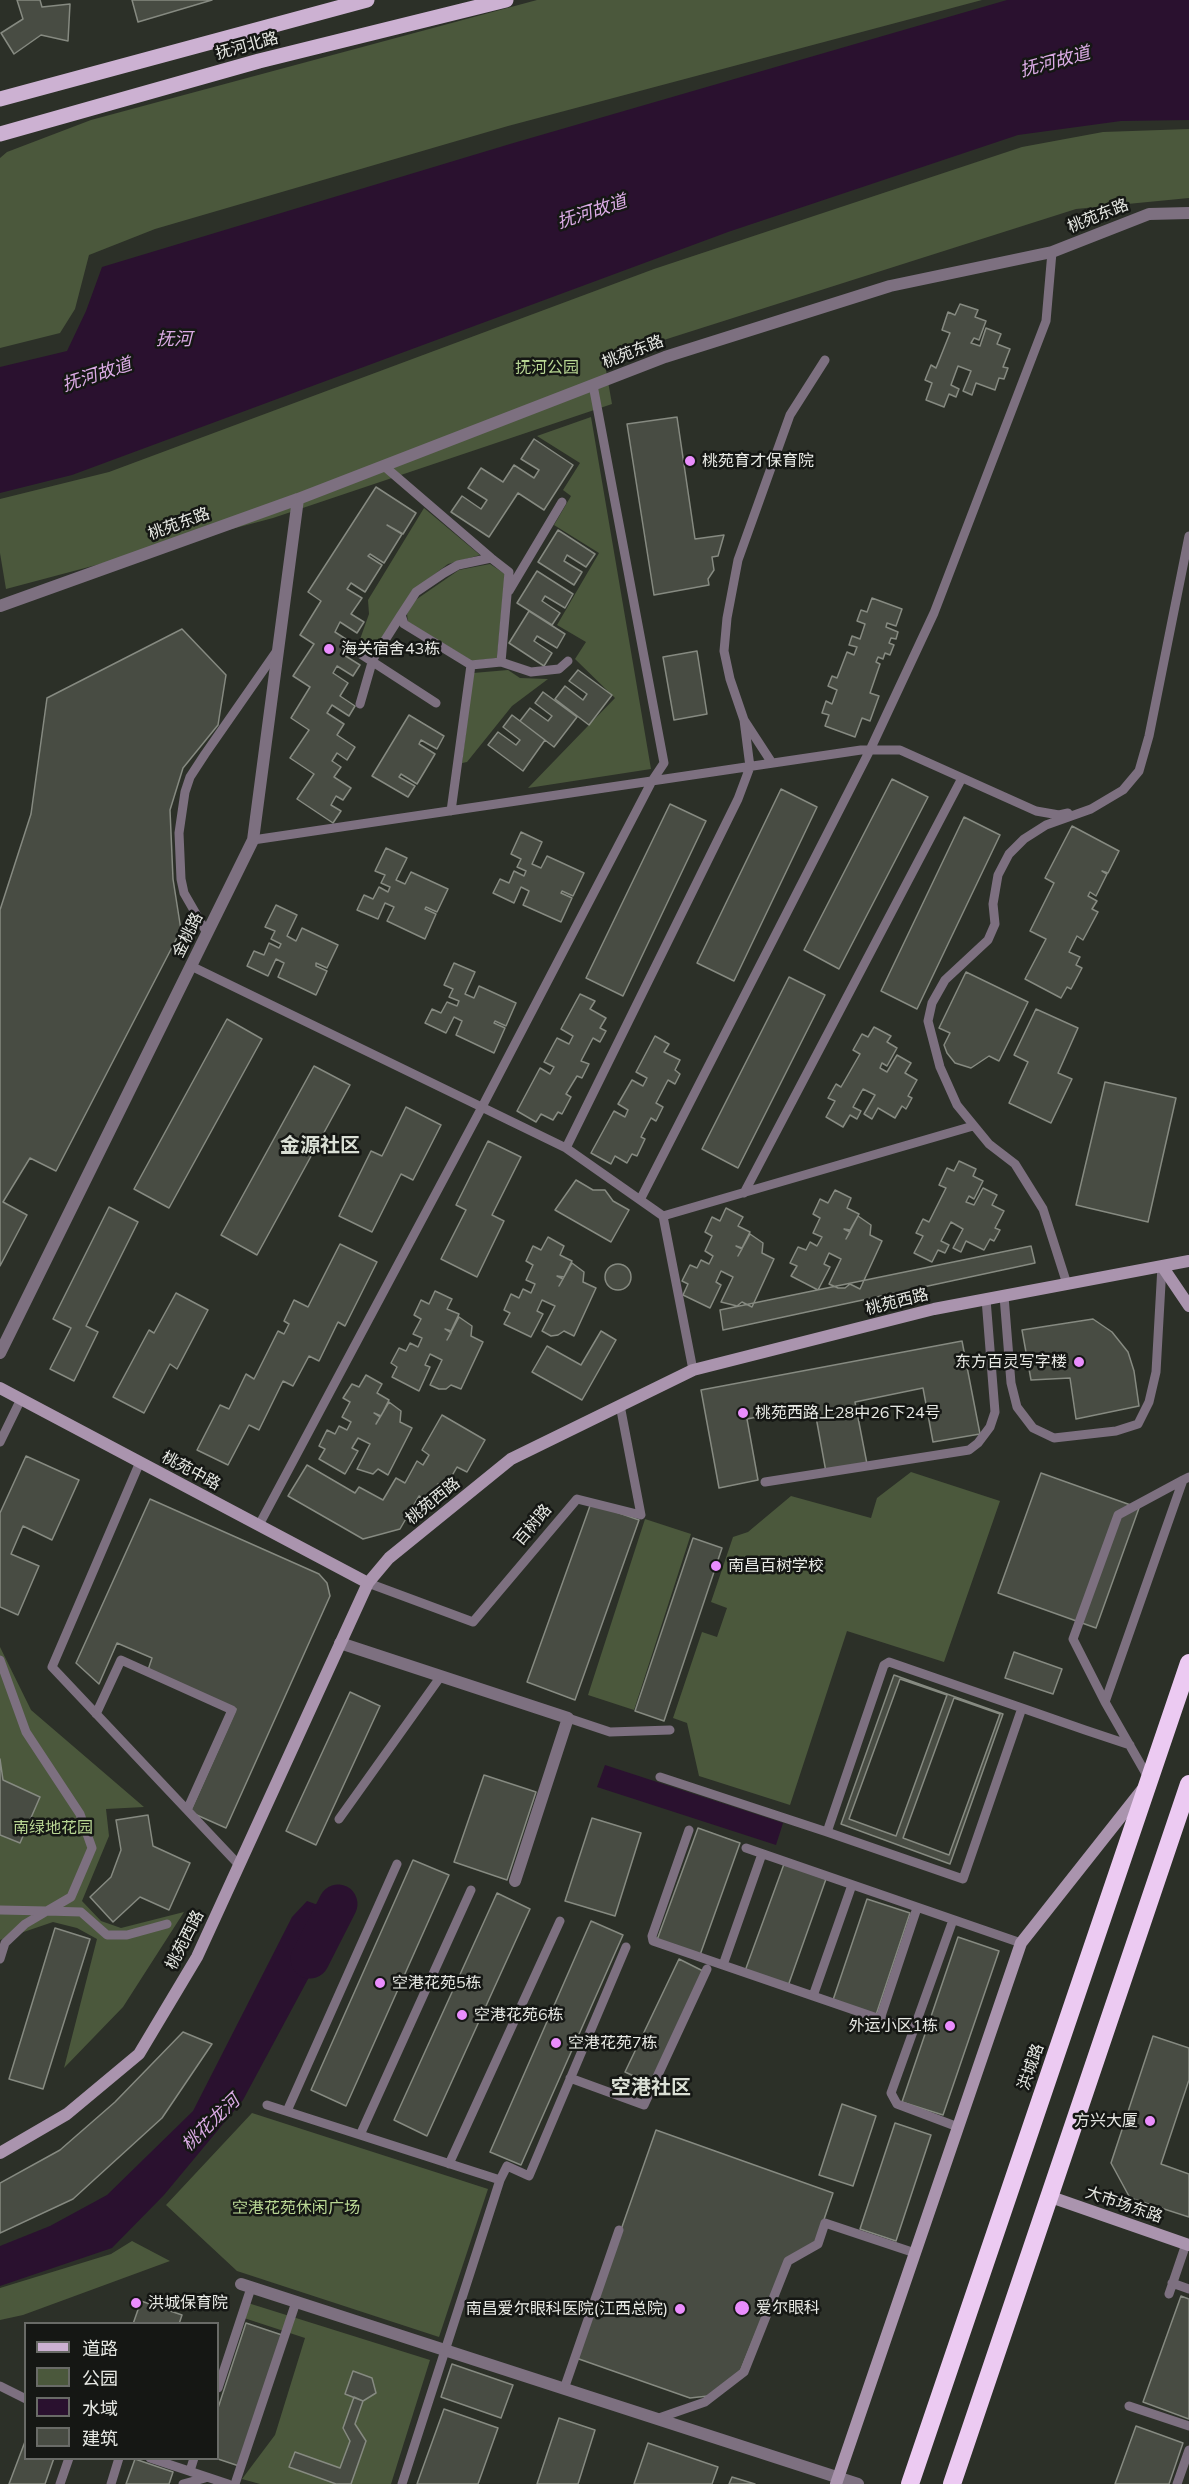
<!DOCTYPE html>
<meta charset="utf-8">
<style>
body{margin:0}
#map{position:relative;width:1189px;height:2484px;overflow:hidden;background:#2c3028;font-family:Mulish,"Noto Sans SC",sans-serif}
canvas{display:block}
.legend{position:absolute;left:24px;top:2322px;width:195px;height:138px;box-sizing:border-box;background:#151714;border:2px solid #696b67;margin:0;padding:8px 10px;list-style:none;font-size:18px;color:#e7e9e4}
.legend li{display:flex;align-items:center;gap:12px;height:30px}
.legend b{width:30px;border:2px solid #696b67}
</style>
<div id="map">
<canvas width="1189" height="2484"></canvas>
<ul class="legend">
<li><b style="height:8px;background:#ccb1d2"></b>道路</li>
<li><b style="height:16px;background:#4b583c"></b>公园</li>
<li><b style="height:16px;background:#2a112f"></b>水域</li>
<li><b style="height:16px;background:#484c43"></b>建筑</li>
</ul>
</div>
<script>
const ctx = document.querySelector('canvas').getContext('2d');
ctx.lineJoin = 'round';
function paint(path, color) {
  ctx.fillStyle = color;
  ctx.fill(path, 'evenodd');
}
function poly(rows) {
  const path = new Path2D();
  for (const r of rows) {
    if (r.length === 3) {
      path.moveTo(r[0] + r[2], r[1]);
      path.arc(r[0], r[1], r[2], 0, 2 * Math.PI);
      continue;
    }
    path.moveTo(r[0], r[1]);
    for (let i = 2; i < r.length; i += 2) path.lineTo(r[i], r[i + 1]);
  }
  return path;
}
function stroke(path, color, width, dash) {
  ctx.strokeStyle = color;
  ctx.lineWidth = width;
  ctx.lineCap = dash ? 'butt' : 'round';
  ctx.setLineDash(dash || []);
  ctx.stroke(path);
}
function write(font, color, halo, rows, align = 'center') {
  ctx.font = font + ' Mulish,"Noto Sans SC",sans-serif';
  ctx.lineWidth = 5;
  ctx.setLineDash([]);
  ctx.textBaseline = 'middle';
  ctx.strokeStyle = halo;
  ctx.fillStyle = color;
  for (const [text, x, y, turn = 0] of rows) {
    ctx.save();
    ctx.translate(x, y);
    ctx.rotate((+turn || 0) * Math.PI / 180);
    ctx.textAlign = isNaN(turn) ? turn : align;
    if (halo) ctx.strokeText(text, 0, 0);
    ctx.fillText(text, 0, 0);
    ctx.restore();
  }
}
const green = poly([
 [537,0,982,0,508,126,155,229,89,255,75,309,60,333,0,348,0,158,7,152,91,120],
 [1189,129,1189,198,1076,209,604,359,612,404,273,518,6,589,0,553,0,499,109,472,654,269,1022,147,1103,132],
 [591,417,651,769,528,788,615,698,575,659,586,642,557,625,599,553,554,525,571,496,563,490,580,463,537,436],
 [424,508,480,555,448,564,412,591,372,655,358,645,369,614,368,600],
 [490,564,505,574,497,658,472,661,408,622,407,614,414,601,459,570],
 [508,670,520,678,548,679,512,706,467,762,462,763,473,673],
 [911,1472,1000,1501,944,1662,847,1631,790,1805,699,1776,687,1723,673,1718,702,1632,717,1637,727,1608,711,1602,733,1537,748,1532,791,1496,871,1518,877,1498],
 [645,1519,691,1534,634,1710,588,1695],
 [0,1647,31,1710,144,1807,106,1809,109,1836,82,1901,101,1921,121,1928,184,1912,123,2007,64,2068,97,1939,77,1928,53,1922,0,1940],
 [252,2113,488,2189,439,2337,237,2271,166,2205],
 [132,2241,170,2261,23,2315,0,2320,0,2288,111,2254],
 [248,2303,430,2360,391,2484,260,2484,242,2479,275,2435,305,2338,244,2318]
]);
const water = poly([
 [1007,0,1189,0,1189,120,1121,121,1018,135,728,232,72,475,0,493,0,367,67,351,86,311,102,267,510,144],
 [605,1765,783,1823,776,1845,597,1787],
 [307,1901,343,1914,243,2100,164,2195,112,2248,0,2286,0,2246,50,2226,107,2195,193,2111,292,1917]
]);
const river = poly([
 [310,1959,338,1904]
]);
const building = poly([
 [17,0,40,0,42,7,70,4,68,41,41,35,14,54,1,33,23,19,17,0],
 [132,0,212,0,138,22,132,0],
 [960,304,978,310,975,317,986,321,979,340,974,338,971,343,980,346,986,328,1001,334,997,344,1010,349,1003,367,1008,368,1004,379,999,378,995,390,976,383,972,395,963,391,971,371,958,366,951,385,959,389,956,397,949,394,944,407,926,400,932,383,925,380,931,365,936,368,950,333,942,330,948,312,955,315,960,304],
 [677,417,695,539,724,535,718,556,712,557,714,570,708,579,709,585,654,595,627,424,677,417],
 [534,439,573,465,544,510,518,493,489,537,451,512,462,496,481,509,487,500,468,488,481,468,503,482,514,465,534,478,539,470,521,459,534,439],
 [376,487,416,513,403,534,387,525,402,534,384,563,370,554,368,556,382,565,365,592,351,583,347,589,362,598,351,614,364,622,357,633,340,622,335,632,352,643,344,655,360,665,353,676,337,666,333,673,348,683,340,696,355,706,349,716,332,705,327,713,344,724,337,735,355,747,347,760,337,753,332,761,341,767,334,777,351,788,343,800,336,796,331,805,341,811,333,823,297,799,314,774,290,758,309,730,291,718,310,687,293,676,314,644,300,635,321,601,308,592,376,487],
 [558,530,595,554,586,567,567,555,564,561,582,572,574,585,538,562,558,530],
 [537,571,573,594,565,608,545,596,542,601,560,613,552,625,517,603,537,571],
 [872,598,902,609,896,626,887,623,886,627,898,632,896,639,891,638,889,643,894,645,890,655,885,653,883,659,878,657,876,662,880,664,870,693,879,696,870,721,862,718,855,737,825,726,829,715,822,713,826,701,832,704,837,690,828,686,832,676,837,678,847,652,854,655,857,647,849,645,852,636,860,639,865,624,857,621,861,610,867,612,872,598],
 [529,611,565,634,557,648,537,636,534,641,552,653,544,666,509,643,529,611],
 [182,629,226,675,218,725,183,768,170,810,173,879,181,930,56,1171,30,1158,3,1202,27,1215,0,1266,0,910,31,814,47,698,182,629],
 [697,651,707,714,674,720,663,657,697,651],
 [578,670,612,695,589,725,555,699,565,686,583,700,587,694,569,681,578,670],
 [543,692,577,717,554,747,520,721,530,708,548,721,552,716,535,703,543,692],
 [409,715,444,736,437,749,421,740,419,744,435,754,417,784,401,774,399,777,415,786,408,797,372,776,409,715],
 [512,715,545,740,523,771,488,745,498,732,516,745,520,740,503,727,512,715],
 [892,779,928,797,839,969,804,950,892,779],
 [781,789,817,807,734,981,697,963,781,789],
 [670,804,706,821,623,996,586,978,670,804],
 [964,817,1000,835,917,1009,881,991,964,817],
 [1072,826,1119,851,1108,873,1102,871,1107,874,1096,896,1090,892,1088,896,1097,901,1092,909,1098,912,1083,940,1077,936,1069,952,1080,957,1076,965,1082,968,1071,989,1067,987,1061,998,1025,979,1046,939,1030,931,1054,883,1045,878,1072,826],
 [521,832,542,842,532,864,541,868,547,856,584,873,573,896,562,891,561,893,572,898,561,922,523,905,529,891,521,887,514,903,493,893,500,879,509,883,514,871,524,876,526,871,517,867,521,859,511,854,521,832],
 [386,848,407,858,396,880,405,884,411,872,448,889,437,912,426,907,425,909,436,914,425,939,387,921,394,907,385,903,378,919,357,910,364,895,373,899,379,887,388,892,390,887,381,883,385,875,375,871,386,848],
 [276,905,297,915,287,936,296,941,302,928,338,945,327,968,316,963,316,966,327,971,316,995,278,977,284,963,276,959,268,976,247,966,254,951,264,955,269,943,279,948,281,944,271,939,275,931,265,927,276,905],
 [454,963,475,972,465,994,474,998,479,986,516,1003,506,1026,495,1021,494,1023,505,1028,494,1053,456,1035,462,1021,454,1017,446,1033,425,1023,432,1009,441,1013,447,1002,457,1006,459,1001,449,997,453,989,444,985,454,963],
 [966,972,1028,1002,999,1061,989,1056,971,1068,955,1063,947,1053,944,1045,950,1033,939,1028,966,972],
 [789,977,825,995,738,1168,702,1149,789,977],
 [580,994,595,1001,590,1009,606,1018,600,1028,606,1031,600,1042,593,1038,581,1061,589,1064,582,1078,577,1076,566,1094,571,1097,562,1114,558,1112,553,1120,541,1114,536,1122,517,1111,540,1068,550,1074,554,1067,544,1062,557,1038,569,1044,573,1036,561,1029,580,994],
 [1036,1009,1078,1028,1058,1073,1072,1079,1051,1123,1009,1103,1028,1062,1014,1055,1036,1009],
 [227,1019,262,1039,169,1208,134,1189,227,1019],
 [874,1027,891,1036,887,1042,897,1048,887,1066,882,1063,880,1068,887,1072,897,1055,911,1063,905,1073,917,1080,908,1096,912,1098,906,1109,902,1106,895,1118,878,1108,872,1119,864,1114,875,1095,863,1089,853,1107,861,1111,857,1119,850,1115,843,1127,826,1117,835,1101,828,1098,836,1084,841,1087,860,1054,853,1050,862,1034,868,1037,874,1027],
 [655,1036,669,1044,664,1052,680,1060,675,1070,680,1074,675,1084,668,1080,656,1103,663,1107,656,1121,651,1118,641,1137,645,1139,637,1156,632,1154,627,1163,615,1156,611,1164,591,1153,614,1111,625,1117,628,1110,618,1104,632,1080,643,1086,647,1078,636,1072,655,1036],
 [314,1066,350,1085,257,1255,221,1235,314,1066],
 [1105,1082,1176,1098,1148,1222,1076,1205,1105,1082],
 [406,1107,441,1125,413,1180,401,1174,372,1232,339,1216,371,1151,382,1156,406,1107],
 [488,1141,521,1157,492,1215,504,1221,477,1277,441,1259,466,1210,456,1205,488,1141],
 [959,1161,976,1169,973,1176,983,1181,974,1199,969,1196,966,1202,974,1205,983,1188,997,1195,992,1205,1004,1211,995,1228,1000,1230,994,1241,990,1239,984,1250,966,1241,961,1252,953,1248,963,1229,951,1222,941,1241,949,1245,945,1253,938,1250,932,1262,914,1253,923,1236,916,1233,923,1219,929,1222,946,1188,939,1185,947,1168,954,1171,959,1161],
 [576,1180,593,1190,605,1190,613,1201,629,1210,611,1242,555,1210,576,1180],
 [835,1190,851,1198,847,1208,859,1214,850,1230,844,1229,850,1232,846,1239,858,1216,871,1225,870,1235,882,1241,860,1289,850,1284,845,1288,838,1288,829,1284,841,1259,829,1253,824,1264,830,1267,818,1290,791,1276,797,1266,790,1263,798,1247,806,1250,810,1242,817,1246,822,1237,813,1233,820,1218,813,1214,820,1199,828,1203,835,1190],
 [109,1207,138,1222,86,1326,98,1332,74,1381,50,1369,71,1328,53,1319,109,1207],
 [726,1208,743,1217,738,1226,750,1232,742,1248,736,1246,742,1249,738,1256,750,1234,763,1243,762,1253,774,1259,752,1307,742,1302,737,1306,721,1302,733,1277,721,1271,716,1282,721,1285,710,1308,683,1295,688,1284,682,1281,690,1265,697,1268,701,1260,709,1264,713,1256,705,1251,712,1236,705,1232,712,1217,720,1221,726,1208],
 [548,1237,564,1246,560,1255,572,1261,564,1277,557,1276,563,1279,559,1286,572,1263,584,1272,583,1282,596,1288,574,1336,564,1331,558,1335,551,1336,542,1331,555,1306,542,1300,537,1311,543,1314,531,1337,504,1324,510,1313,504,1310,511,1294,519,1298,523,1289,531,1293,535,1284,526,1280,533,1265,526,1261,533,1246,541,1250,548,1237],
 [340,1244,377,1262,345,1326,338,1322,319,1361,309,1356,293,1386,283,1381,259,1430,249,1425,228,1465,197,1450,220,1405,229,1409,246,1374,254,1379,278,1331,284,1334,289,1324,284,1321,294,1300,308,1307,340,1244],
 [1031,1246,1035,1263,723,1330,720,1310,1031,1246],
 [618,1277,13],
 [435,1291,452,1299,447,1309,459,1314,451,1331,445,1329,451,1333,447,1340,459,1317,472,1326,471,1336,483,1342,461,1389,451,1385,446,1389,439,1389,430,1385,442,1360,430,1354,425,1365,430,1367,419,1391,392,1377,397,1367,391,1363,399,1348,406,1351,410,1343,418,1347,422,1338,413,1334,421,1319,414,1315,421,1300,429,1304,435,1291],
 [176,1293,208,1310,177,1369,170,1364,144,1413,113,1397,149,1330,154,1333,176,1293],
 [1093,1319,1112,1332,1128,1352,1134,1371,1139,1406,1076,1419,1070,1378,1031,1380,1022,1330,1093,1319],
 [601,1331,616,1340,582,1400,532,1372,547,1346,581,1365,601,1331],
 [962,1341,980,1434,933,1442,923,1388,855,1402,867,1464,826,1472,814,1406,747,1419,758,1480,719,1488,701,1390,962,1341],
 [366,1375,382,1384,377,1393,389,1400,381,1416,374,1413,380,1417,376,1424,389,1402,401,1411,400,1422,412,1428,388,1475,378,1469,373,1474,357,1469,370,1444,358,1438,352,1448,358,1451,345,1474,319,1459,325,1449,319,1446,327,1430,335,1434,339,1426,347,1430,351,1422,342,1417,350,1402,343,1398,352,1384,359,1387,366,1375],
 [442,1415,485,1440,467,1472,457,1467,445,1488,438,1484,428,1501,419,1496,400,1529,363,1539,288,1496,307,1465,355,1493,359,1487,383,1500,396,1478,405,1483,417,1461,423,1465,429,1455,422,1450,442,1415],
 [26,1456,79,1480,52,1540,23,1526,11,1554,39,1566,18,1615,0,1607,0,1513,26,1456],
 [1041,1473,1139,1508,1096,1628,998,1593,1041,1473],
 [150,1499,319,1574,327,1583,330,1596,226,1828,190,1812,236,1709,148,1670,152,1658,117,1643,99,1684,76,1663,150,1499],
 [591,1503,639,1520,575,1700,527,1682,591,1503],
 [693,1538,722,1548,664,1721,635,1711,693,1538],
 [1014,1652,1062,1669,1053,1694,1005,1678,1014,1652],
 [894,1675,1003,1714,950,1864,841,1824,894,1675],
 [900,1679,947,1695,896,1836,849,1819,900,1679],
 [350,1692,380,1706,316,1845,286,1831,350,1692],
 [954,1698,1000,1714,949,1855,903,1838,954,1698],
 [0,1759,3,1780,40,1797,20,1843,0,1835,0,1759],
 [484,1775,536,1792,507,1880,454,1862,484,1775],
 [148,1815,153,1846,190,1863,169,1910,140,1897,113,1922,90,1897,111,1877,121,1850,116,1820,148,1815],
 [592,1818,641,1833,615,1916,565,1901,592,1818],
 [698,1828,740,1843,700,1955,657,1940,698,1828],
 [413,1860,449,1875,346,2106,311,2090,413,1860],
 [784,1864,826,1879,788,1986,745,1971,784,1864],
 [497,1893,530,1909,427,2136,394,2120,497,1893],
 [867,1899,910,1913,876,2015,833,2000,867,1899],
 [591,1921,623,1935,521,2165,490,2152,591,1921],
 [55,1928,90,1939,43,2089,9,2079,55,1928],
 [958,1937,999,1951,943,2115,902,2102,958,1937],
 [679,1959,705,1972,651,2084,625,2072,679,1959],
 [183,2032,212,2044,162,2118,73,2199,0,2233,0,2183,60,2150,115,2102,183,2032],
 [1153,2036,1189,2048,1189,2080,1161,2164,1189,2174,1189,2217,1130,2198,1111,2163,1153,2036],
 [842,2104,876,2116,853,2186,819,2175,842,2104],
 [895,2123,931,2135,896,2241,860,2229,895,2123],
 [656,2130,833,2193,816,2243,786,2260,740,2372,708,2396,690,2398,576,2358,656,2130],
 [1181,2296,1189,2299,1189,2419,1143,2402,1181,2296],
 [141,2301,182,2315,179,2324,133,2324,141,2301],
 [246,2323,282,2335,239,2466,215,2458,218,2458,218,2408,246,2323],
 [452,2364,513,2385,501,2418,441,2397,452,2364],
 [353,2371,372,2378,376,2393,363,2401,345,2394,353,2371],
 [354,2397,363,2401,355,2424,366,2441,351,2484,336,2484,289,2467,295,2452,340,2468,350,2441,343,2428,354,2397],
 [444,2409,498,2428,478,2484,417,2484,444,2409],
 [559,2418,595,2430,578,2484,537,2484,559,2418],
 [1136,2426,1183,2443,1169,2484,1115,2484,1136,2426],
 [26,2439,26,2458,54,2458,45,2484,9,2484,26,2439],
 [648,2443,718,2467,712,2484,634,2484,648,2443],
 [135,2459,173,2472,169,2484,126,2484,135,2459],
 [732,2477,755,2484,729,2484,732,2477]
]);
const lane = poly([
 [384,466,491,558],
 [491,558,509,572,501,662,471,665,404,624,401,615,416,592,444,573,458,565,491,558],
 [509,591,562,502],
 [356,651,436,703],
 [501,662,531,672,559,669,568,661],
 [360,704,373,659,401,615],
 [772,763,744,720,730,679,724,651,727,618,738,560,790,415,825,360],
 [451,811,471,665],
 [253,840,861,750,900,750,1036,811,1059,815,1068,813],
 [207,933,184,893,181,879,179,833,185,792,190,777,205,754,276,652],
 [191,966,566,1148,663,1216,693,1370],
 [566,1148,738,799,750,767,744,720],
 [744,1193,962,778],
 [640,1200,870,750,934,613,1046,321,1052,252],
 [663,1216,973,1126],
 [1067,1284,1043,1209,1015,1164,989,1144,957,1105,940,1067,928,1021,932,1003,945,980,988,940,995,924,993,904,998,875,1009,854,1024,839,1046,825,1091,809,1123,790,1139,771,1149,736,1189,536],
 [1004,1296,1011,1383,1017,1407,1033,1428,1054,1438,1116,1431,1138,1424,1149,1402,1156,1372,1162,1266],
 [0,1442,21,1399],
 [140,1462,52,1667,239,1865],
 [765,1482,969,1450,978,1443,990,1427,995,1412,986,1299],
 [259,1525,482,1107,652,781,664,763,593,385],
 [368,1583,473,1622,577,1499,641,1515,620,1405],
 [0,1660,26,1732,80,1814,92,1848,71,1897,47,1911,0,1910],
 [1105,1702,1073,1639,1118,1515,1183,1480],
 [1022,1708,963,1879,827,1832,884,1665,889,1662,1022,1708,1085,1730,1130,1745],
 [96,1714,121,1660,232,1710,187,1810],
 [568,1718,610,1732,670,1730],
 [660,1777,827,1832],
 [1149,1779,1105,1702,1183,1480,1189,1477],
 [339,1819,441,1676],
 [689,1830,652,1936,653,1941,912,2030],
 [746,1848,1021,1943],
 [953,1920,891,2093,897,2104,958,2127],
 [0,1959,5,1943,25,1924,47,1911,81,1912,107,1935,127,1935,167,1924],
 [723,1965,762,1854],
 [813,1996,852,1885],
 [880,2019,917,1908],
 [570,2078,644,2105,707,1969],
 [267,2105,500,2180,402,2484],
 [287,2111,397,1864],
 [360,2135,471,1890],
 [449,2164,560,1921],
 [500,2180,507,2166,529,2176,626,1947],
 [1172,2283,1189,2289],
 [1169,2294,1186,2244],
 [0,2386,26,2399],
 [218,2388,251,2288],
 [564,2389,619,2230],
 [1129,2406,1189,2426],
 [656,2419,705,2402,744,2372,788,2261,818,2244,825,2223,915,2253],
 [150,2458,228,2484],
 [190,2471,194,2458],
 [60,2484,69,2458],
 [111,2484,119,2458],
 [183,2484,205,2478],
 [235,2484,296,2302],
 [1177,2484,1189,2450]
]);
const street = poly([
 [0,606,298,499,665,357,890,286,1052,252,1149,214,1189,213],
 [0,1353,253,840,298,499],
 [340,1643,568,1718,515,1881],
 [241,2284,858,2484]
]);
const secondary = poly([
 [1162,1266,1189,1306],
 [0,1388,368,1583],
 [0,2153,67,2114,139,2054,197,1957,368,1583,389,1558,511,1459,693,1370,934,1309,1189,1261],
 [1048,2196,1189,2245],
 [836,2484,1021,1943,1142,1790]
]);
const primary = poly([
 [0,99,367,0],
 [0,134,259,61,506,0]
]);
const highway = poly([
 [910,2484,1189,1663],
 [952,2484,1189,1784]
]);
const markers = [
 [690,461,6,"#ea8dfd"],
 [329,649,6,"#ea8dfd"],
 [1079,1362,6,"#ea8dfd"],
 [743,1413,6,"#ea8dfd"],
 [716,1566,6,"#ea8dfd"],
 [380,1983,6,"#ea8dfd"],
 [462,2015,6,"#ea8dfd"],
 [950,2026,6,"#ea8dfd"],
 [556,2043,6,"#ea8dfd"],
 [1150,2121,6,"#ea8dfd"],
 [136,2303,6,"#ea8dfd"],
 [742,2308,8,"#ea8dfd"],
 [680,2309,6,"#ea8dfd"]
];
const streetNames = [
 ["抚河北路",247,46,-15],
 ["桃苑东路",1098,216,-22],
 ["桃苑东路",633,352,-21],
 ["桃苑东路",179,524,-20],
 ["金桃路",188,935,-64],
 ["桃苑西路",897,1302,-14],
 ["桃苑中路",191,1471,28],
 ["桃苑西路",433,1501,-39],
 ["百树路",533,1525,-50],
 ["桃苑西路",185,1940,-63],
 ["洪城路",1031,2067,-71],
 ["大市场东路",1124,2205,19]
];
const parkNames = [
 ["抚河公园",547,368],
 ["南绿地花园",53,1828],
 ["空港花苑休闲广场",296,2208]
];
const poiNames = [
 ["桃苑育才保育院",702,461],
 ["海关宿舍43栋",341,649],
 ["东方百灵写字楼",1067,1362,"right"],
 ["桃苑西路上28中26下24号",755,1413],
 ["南昌百树学校",728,1566],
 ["空港花苑5栋",392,1983],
 ["空港花苑6栋",474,2015],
 ["外运小区1栋",938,2026,"right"],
 ["空港花苑7栋",568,2043],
 ["方兴大厦",1138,2121,"right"],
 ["洪城保育院",148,2303],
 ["爱尔眼科",756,2308],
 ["南昌爱尔眼科医院(江西总院)",668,2309,"right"]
];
const waterNames = [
 ["抚河故道",1055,62,-15],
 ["抚河故道",592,212,-18],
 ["抚河",174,340],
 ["抚河故道",97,375,-18],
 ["桃花龙河",211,2123,-44]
];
const quarterNames = [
 ["金源社区",320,1146],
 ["空港社区",651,2088]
];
paint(green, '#4b583c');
paint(water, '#2a112f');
stroke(river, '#2a112f', 39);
paint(building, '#484c43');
stroke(building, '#868a81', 1.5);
stroke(lane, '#7d7080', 9);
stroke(street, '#7d7080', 12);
stroke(secondary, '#aa94ae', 12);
stroke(primary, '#ccb1d2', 15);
stroke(highway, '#eccaf2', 18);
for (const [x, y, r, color] of markers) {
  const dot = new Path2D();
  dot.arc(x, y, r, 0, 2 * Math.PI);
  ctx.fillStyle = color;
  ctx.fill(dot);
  stroke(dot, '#151714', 2);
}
write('16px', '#e7e9e4', '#151714', streetNames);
write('16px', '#b9d794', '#151714', parkNames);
write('16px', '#e7e9e4', '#151714', poiNames, 'left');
write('italic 18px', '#dbabe5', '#151714', waterNames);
write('bold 20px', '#dadfd5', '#151714', quarterNames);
</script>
